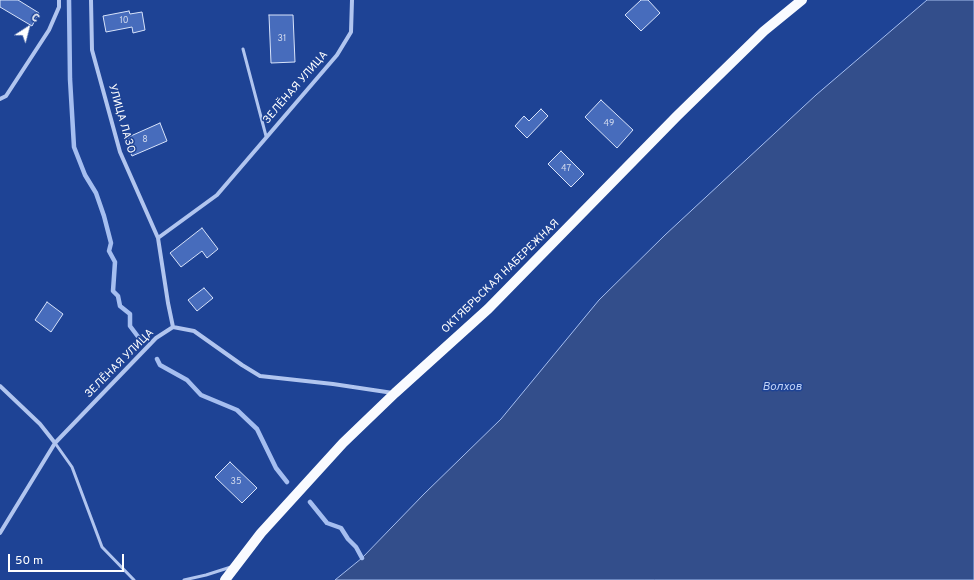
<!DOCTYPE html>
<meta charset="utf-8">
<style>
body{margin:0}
#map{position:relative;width:974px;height:580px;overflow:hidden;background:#1e4395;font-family:Overpass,sans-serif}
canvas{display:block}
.north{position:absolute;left:8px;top:8px;width:40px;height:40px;-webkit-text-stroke:3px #1e4395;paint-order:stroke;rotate:36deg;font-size:11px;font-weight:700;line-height:16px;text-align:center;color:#fff}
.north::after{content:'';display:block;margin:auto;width:14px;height:18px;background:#fff;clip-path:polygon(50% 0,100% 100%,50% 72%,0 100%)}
.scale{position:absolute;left:8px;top:554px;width:116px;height:18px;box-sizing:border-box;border:2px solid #fff;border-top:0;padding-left:5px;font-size:12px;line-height:14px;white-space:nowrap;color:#fff;-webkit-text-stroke:3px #1e4395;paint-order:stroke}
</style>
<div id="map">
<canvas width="974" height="580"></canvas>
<div class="north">С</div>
<div class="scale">50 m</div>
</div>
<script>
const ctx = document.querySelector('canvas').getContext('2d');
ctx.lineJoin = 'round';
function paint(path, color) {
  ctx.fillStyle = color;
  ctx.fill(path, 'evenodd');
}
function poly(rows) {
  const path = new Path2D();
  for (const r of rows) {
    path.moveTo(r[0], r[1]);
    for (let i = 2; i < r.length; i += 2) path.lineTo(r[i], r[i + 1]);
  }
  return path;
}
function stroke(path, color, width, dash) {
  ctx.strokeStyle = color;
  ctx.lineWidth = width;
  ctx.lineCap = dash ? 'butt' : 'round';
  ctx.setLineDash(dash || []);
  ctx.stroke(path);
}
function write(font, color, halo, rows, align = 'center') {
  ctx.font = font + ' Overpass,sans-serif';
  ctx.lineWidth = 3;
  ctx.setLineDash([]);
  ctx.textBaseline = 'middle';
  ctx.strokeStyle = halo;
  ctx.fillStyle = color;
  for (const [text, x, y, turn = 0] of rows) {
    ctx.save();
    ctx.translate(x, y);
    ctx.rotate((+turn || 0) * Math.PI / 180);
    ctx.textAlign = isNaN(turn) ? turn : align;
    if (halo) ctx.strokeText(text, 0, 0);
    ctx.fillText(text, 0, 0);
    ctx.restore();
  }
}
const water = poly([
 [927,0,974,0,974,580,335,580,362,558,424,494,501,419,599,300,665,235,816,95,927,0]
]);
const stream = poly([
 [69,0,70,79,74,147,85,175,96,193,104,216,111,243,109,251,115,262,113,291,118,296,120,306,130,314,130,326,139,338],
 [157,359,160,365,187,380,201,395,237,410,257,429,276,468,287,482],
 [310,502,327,523,341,528,348,539,356,547,362,558]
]);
const building = poly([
 [0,0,18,0,39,13,32,26,0,7,0,0],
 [641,0,648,0,660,13,641,31,625,15,641,0],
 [129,11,130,14,142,12,145,30,133,33,132,27,106,32,103,16,129,11],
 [269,15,293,15,295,62,271,63,269,15],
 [601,100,633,130,617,148,585,117,601,100],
 [541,109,548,116,527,138,515,126,524,116,529,121,541,109],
 [160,123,167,141,132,156,124,139,160,123],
 [561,151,584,174,571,187,548,164,561,151],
 [202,228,218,249,207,258,202,251,181,267,170,253,202,228],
 [204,288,213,298,197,311,188,300,204,288],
 [47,302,63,314,51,332,35,320,47,302],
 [230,462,257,488,242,503,215,477,230,462]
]);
const service = poly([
 [243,49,266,136],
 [55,443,72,467,102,547,134,580],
 [184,580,206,575,231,567]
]);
const minor = poly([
 [91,0,92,50,120,152,158,238],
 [0,99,6,96,49,30,59,7,59,0],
 [173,327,194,331,242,365,260,376,333,384,393,393],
 [0,386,40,424,55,443],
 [0,533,55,443,156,338,173,327,168,303,158,238,217,195,337,55,351,32,352,0]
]);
const primary = poly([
 [225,580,261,533,343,443,395,393,488,309,677,116,764,31,802,0]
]);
const numberNames = [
 ["10",124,21],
 ["31",282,39],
 ["49",609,124],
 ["8",145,140],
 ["47",566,169],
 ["35",236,482]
];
const streetNames = [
 ["ЗЕЛЁНАЯ УЛИЦА",296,88,-49],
 ["УЛИЦА ЛАЗО",121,119,74],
 ["ОКТЯБРЬСКАЯ НАБЕРЕЖНАЯ",501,277,-44],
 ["ЗЕЛЁНАЯ УЛИЦА",120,364,-45]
];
const waterNames = [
 ["Волхов",782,388]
];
paint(water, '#334e8b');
stroke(water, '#a5bef0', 1);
stroke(stream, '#a5bef0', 4.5);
paint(building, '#476cbc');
stroke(building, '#d8e3fa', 1);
stroke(service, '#b1c5ef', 3);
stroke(minor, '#b1c5ef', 4);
stroke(primary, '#f9fbff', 10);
write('9px', '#d1daee', null, numberNames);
write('11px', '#fff', '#1e4395', streetNames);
write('italic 12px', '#bed0f5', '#1e4395', waterNames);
</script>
